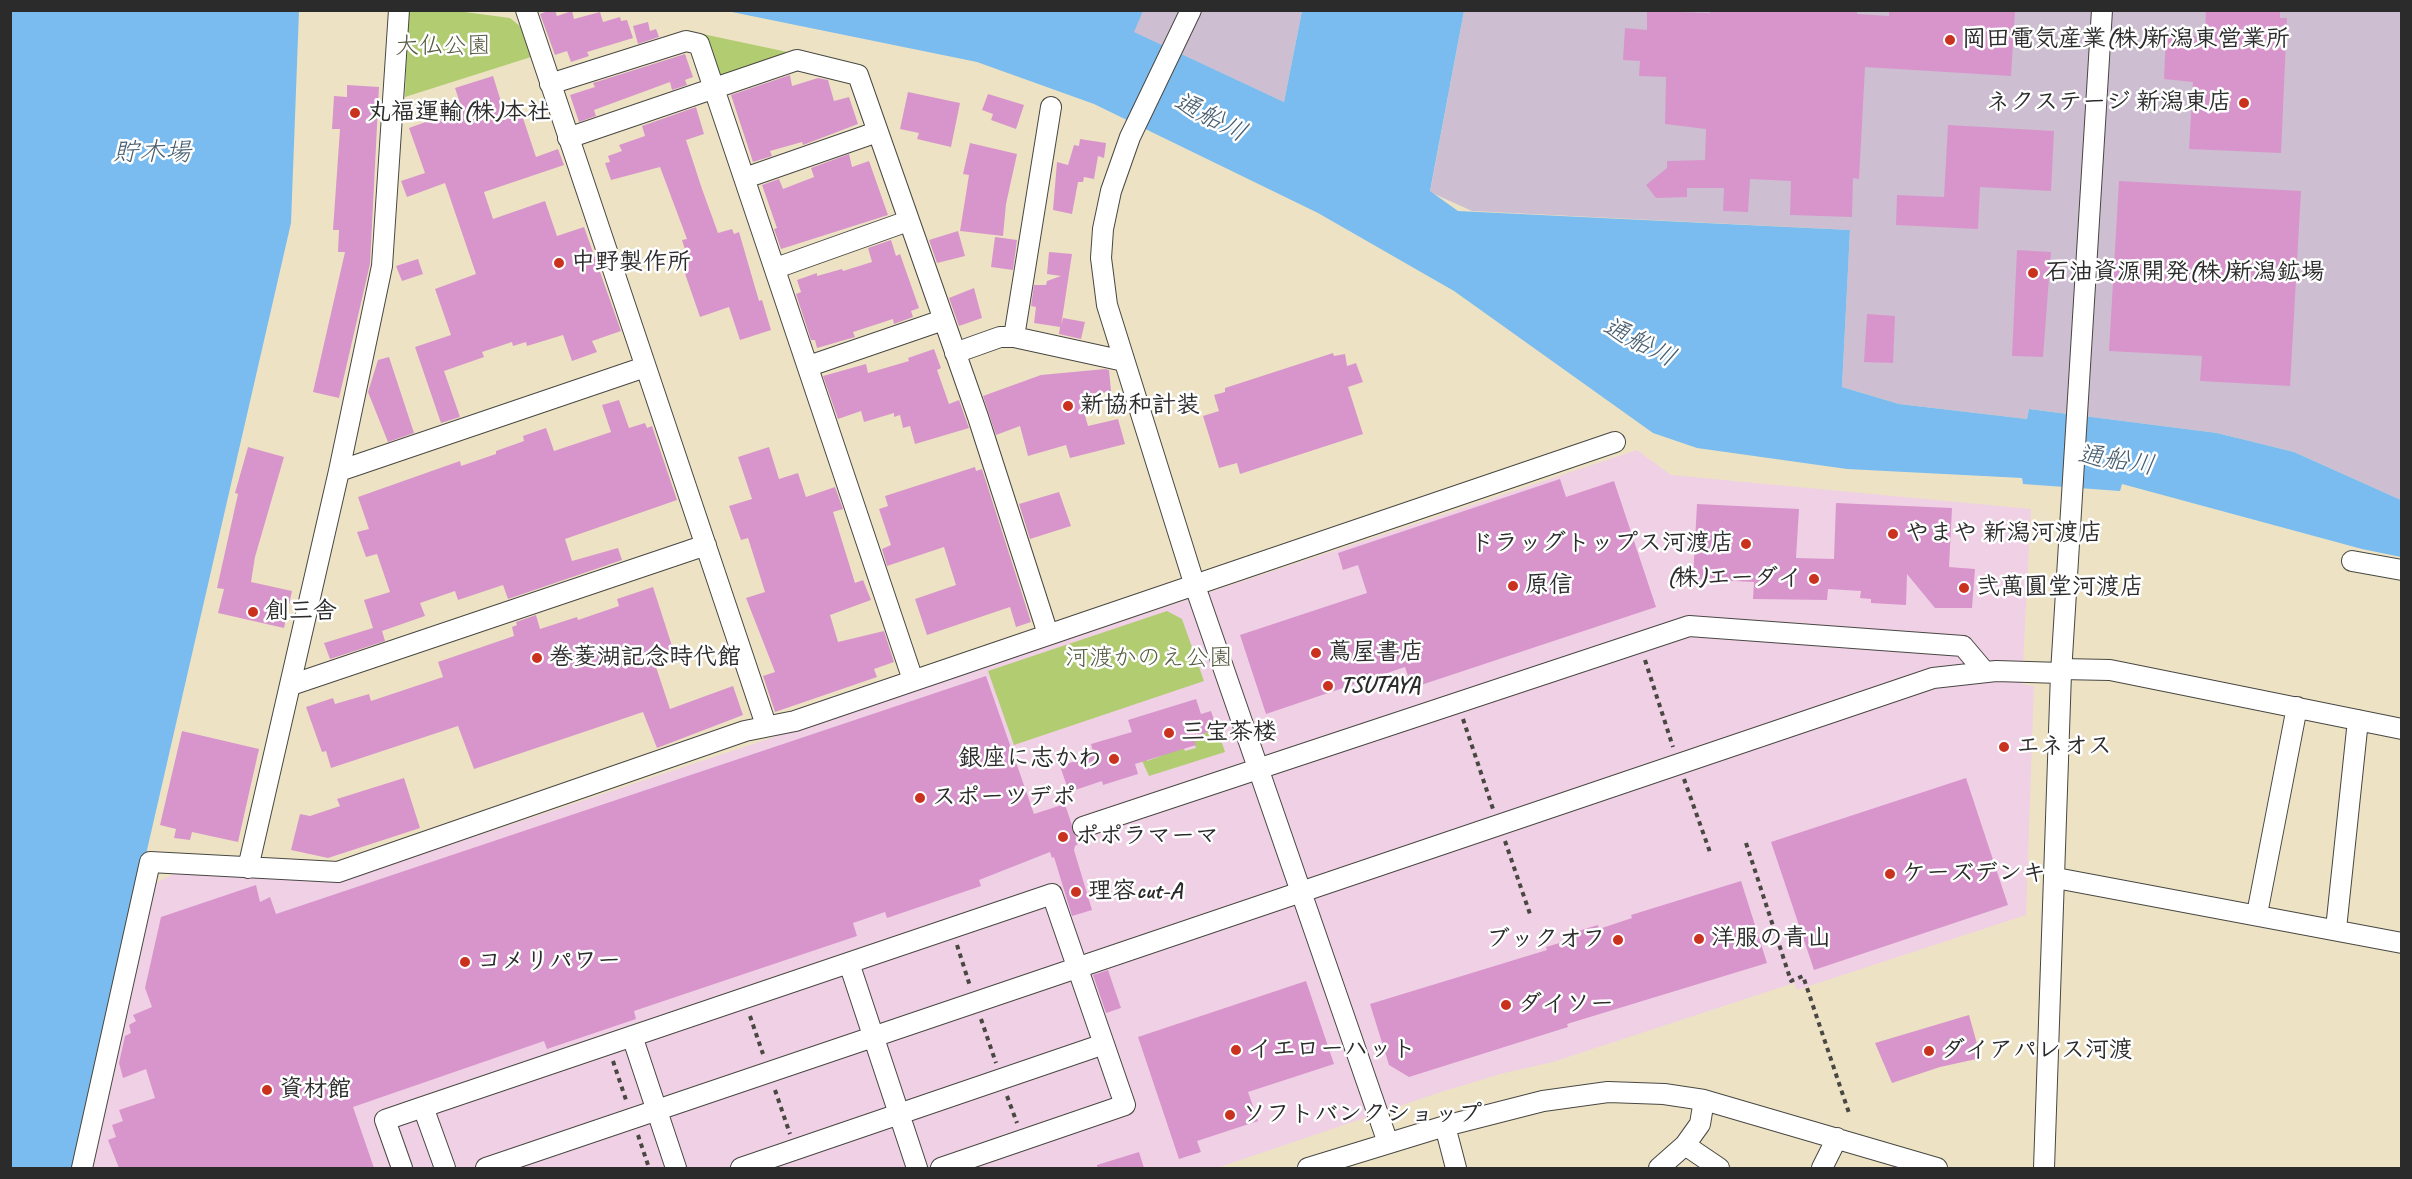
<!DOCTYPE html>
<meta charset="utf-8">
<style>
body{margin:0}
#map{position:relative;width:2412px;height:1179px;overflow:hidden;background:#ede3c4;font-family:Caveat,sans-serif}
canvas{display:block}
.frame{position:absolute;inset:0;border:12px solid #2b2b2b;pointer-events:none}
</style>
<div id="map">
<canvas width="2412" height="1179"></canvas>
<div class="frame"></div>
</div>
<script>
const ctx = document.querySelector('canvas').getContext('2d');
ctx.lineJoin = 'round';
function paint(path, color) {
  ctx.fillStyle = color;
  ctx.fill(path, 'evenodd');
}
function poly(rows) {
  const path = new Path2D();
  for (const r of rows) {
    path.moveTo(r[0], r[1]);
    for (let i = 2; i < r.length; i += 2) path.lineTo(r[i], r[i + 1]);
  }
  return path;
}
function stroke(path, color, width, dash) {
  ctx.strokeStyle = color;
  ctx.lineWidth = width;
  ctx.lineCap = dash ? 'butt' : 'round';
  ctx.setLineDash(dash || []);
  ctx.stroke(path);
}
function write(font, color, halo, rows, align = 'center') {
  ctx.font = font + ' Caveat,"Klee One",sans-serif';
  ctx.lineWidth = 5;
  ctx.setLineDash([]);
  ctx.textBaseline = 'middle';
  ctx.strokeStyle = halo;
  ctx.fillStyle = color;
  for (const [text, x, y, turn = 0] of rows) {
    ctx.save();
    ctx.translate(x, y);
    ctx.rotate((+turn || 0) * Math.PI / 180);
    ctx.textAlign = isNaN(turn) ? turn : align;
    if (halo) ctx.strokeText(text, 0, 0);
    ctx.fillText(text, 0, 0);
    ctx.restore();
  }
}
const built = poly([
 [1637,450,1671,475,2031,509,2022,684,2034,686,2026,915,1797,990,1794,983,1553,1062,1504,1073,1441,1092,1217,1168,90,1168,149,886,176,873,338,882]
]);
const industrial = poly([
 [1143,11,1302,11,1284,102,1133,32],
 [1464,11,2401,11,2401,500,2294,452,2217,433,2029,409,2027,419,1899,404,1842,387,1850,230,1472,211,1430,192]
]);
const green = poly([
 [412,11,457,11,510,18,521,27,531,57,405,97,408,14],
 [698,33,792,53,719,77,712,73],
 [1167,611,1182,619,1204,681,1014,745,988,671],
 [1217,729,1225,752,1149,776,1139,754,1144,753,1147,761,1161,756,1158,748,1181,741,1185,751,1196,748,1192,737]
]);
const water = poly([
 [10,11,299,11,291,223,74,1168,11,1168],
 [727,11,1143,11,1134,32,1284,102,1302,11,1464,11,1430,191,1458,211,1850,230,1842,387,1899,404,2027,419,2029,409,2217,433,2294,452,2401,500,2401,557,2362,549,2122,484,2120,491,2023,484,2022,478,1847,469,1697,448,1653,433,1454,291,1318,213,1094,104,977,62]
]);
const building = poly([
 [551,10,555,10,557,16,572,11,574,19,600,12,603,22,620,17,621,21,627,20,633,38,587,52,589,56,571,62,567,51,555,55,540,14],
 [1710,10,1857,10,1857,14,1889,16,1889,10,2015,12,2011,76,1865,67,1859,179,1853,178,1852,217,1790,215,1791,181,1750,179,1748,212,1723,211,1724,188,1687,188,1687,197,1656,198,1646,185,1667,168,1667,161,1705,160,1706,129,1665,124,1666,77,1639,76,1640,61,1623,60,1625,28,1647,30,1647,11,1710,13],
 [2206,10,2280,10,2280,18,2287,18,2281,153,2189,149,2193,82,2164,79,2166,34,2205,37],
 [648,22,650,31,656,29,659,37,638,44,633,26],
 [685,54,693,77,685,80,687,85,672,90,670,82,594,110,596,116,579,122,570,95,595,87,593,83],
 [790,75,792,86,818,78,828,80,834,101,849,97,858,124,803,145,802,142,770,151,772,156,753,162,731,95],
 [493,76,504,111,519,106,536,157,558,149,564,165,484,192,493,219,545,201,557,236,584,227,621,331,592,341,597,352,572,361,563,335,527,346,526,342,513,346,512,342,482,352,484,357,444,371,460,417,441,423,415,347,451,335,435,289,476,274,445,183,407,197,401,181,425,173,409,128,462,109,455,88],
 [347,85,379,87,370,264,339,398,313,392,345,252,338,252,339,230,333,230,340,129,332,129,334,96,347,97],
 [908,92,960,103,951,147,917,139,919,133,900,129],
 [988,94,1024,105,1016,129,991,120,993,114,982,110],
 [696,107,704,134,686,140,702,189,718,233,732,229,734,234,739,232,759,301,762,300,771,330,740,340,729,307,700,317,682,265,689,262,682,240,687,239,660,167,611,180,605,163,610,162,608,156,622,151,619,145,645,136,642,126],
 [1948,125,2054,131,2051,191,1980,187,1978,229,1896,225,1897,195,1944,197],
 [1080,139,1106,143,1104,158,1098,156,1094,179,1084,177,1083,182,1078,182,1072,214,1053,210,1057,162,1068,165,1074,145,1079,146],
 [970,143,1017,154,1006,204,1003,236,960,231,969,175,963,174],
 [849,154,852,167,869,161,888,215,781,249,774,229,777,228,762,185,779,179,783,189,814,177,811,168],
 [2119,181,2301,191,2290,386,2200,381,2202,356,2109,351],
 [958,231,965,256,937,263,929,240],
 [995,237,1017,240,1013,270,991,267],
 [891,240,896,256,900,254,919,308,911,311,913,317,894,324,893,319,853,332,855,337,817,348,815,340,811,340,796,294,801,292,797,280,817,273,817,276,842,269,843,271,872,262,868,248],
 [2017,250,2051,252,2043,357,2012,356],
 [1049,252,1072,254,1061,326,1063,318,1085,322,1081,339,1059,334,1060,327,1034,323,1036,307,1031,306,1034,285,1046,285,1047,281,1061,276,1047,274],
 [418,259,423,274,402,281,396,266],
 [974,288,982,318,959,326,949,298],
 [1867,314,1895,316,1893,363,1864,362],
 [934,349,941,368,937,370,949,404,959,400,969,428,915,444,910,426,903,428,900,415,894,417,894,413,864,422,861,411,838,419,823,376,866,364,868,373,909,361,908,358],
 [1333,353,1334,356,1345,354,1347,366,1356,363,1363,382,1348,387,1363,434,1240,474,1237,463,1219,468,1203,416,1219,411,1214,395,1225,392,1225,388],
 [389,357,414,433,388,442,368,392,378,360],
 [1105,369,1109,370,1111,391,1080,398,1088,426,1118,419,1125,444,1070,458,1066,445,1028,456,1020,426,996,435,983,396,1041,375],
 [619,400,629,428,645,423,647,428,652,426,677,500,565,539,572,561,618,548,622,560,508,599,503,585,458,600,455,591,420,603,425,616,382,631,385,641,330,659,324,643,373,628,364,600,390,592,377,554,366,557,357,532,369,529,358,497,460,461,461,466,496,454,496,451,524,441,523,436,546,428,554,451,611,432,602,405],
 [248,447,284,457,255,557,251,582,292,591,284,628,218,613,224,589,217,588,238,494,235,493],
 [769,447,779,479,798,473,806,497,835,487,843,509,833,512,855,583,863,580,871,600,830,615,838,642,884,631,894,662,874,669,877,677,775,712,763,676,775,672,746,598,765,592,748,538,741,540,729,506,752,499,738,457],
 [975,467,976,471,982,469,1031,622,1016,627,1010,607,927,635,915,599,956,585,944,547,887,566,882,549,891,545,879,509,888,506,885,496],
 [1560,479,1566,497,1614,481,1656,607,1412,688,1405,667,1266,714,1240,635,1367,593,1358,565,1343,570,1338,553],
 [1059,492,1071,526,1030,539,1019,504],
 [1836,503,1952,508,1949,567,1975,569,1972,608,1935,608,1907,574,1906,605,1871,603,1871,599,1860,598,1861,591,1828,589,1827,600,1753,599,1754,582,1693,579,1697,504,1799,509,1796,558,1834,559],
 [653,587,673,649,652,655,670,709,733,686,743,715,657,748,643,712,474,769,458,726,331,768,326,751,322,752,306,707,333,698,335,704,369,694,371,701,443,677,438,662,514,636,512,627,517,625,516,622,536,615,540,629,577,617,578,620,619,606,617,599],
 [986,676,1034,814,1065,804,1078,844,1075,846,1074,850,1092,910,1072,916,1054,857,1052,858,1050,852,979,880,981,886,887,918,885,912,853,923,857,936,634,1011,636,1019,547,1049,544,1041,353,1107,374,1168,119,1168,108,1140,116,1137,112,1125,123,1121,119,1110,155,1098,146,1069,123,1078,119,1063,125,1036,131,1033,129,1025,136,1021,133,1015,152,1007,145,988,161,917,256,885,260,902,270,897,276,914],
 [1196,699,1201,714,1211,711,1217,729,1193,737,1196,745,1135,764,1138,774,1103,785,1102,781,1069,792,1060,766,1094,755,1091,744,1132,732,1128,720],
 [182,731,259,749,238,842,192,832,190,840,174,838,176,829,160,825],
 [404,778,420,828,328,858,291,850,300,814,310,816,340,806,337,799],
 [1966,778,2008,905,1814,970,1771,842],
 [1741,881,1767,963,1567,1024,1568,1027,1409,1077,1389,1065,1370,1004,1547,950,1546,947,1573,939,1571,933,1598,925,1599,929,1632,918,1631,915],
 [1108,970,1121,1008,1106,1013,1093,975],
 [1306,981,1334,1064,1248,1092,1258,1121,1197,1141,1201,1152,1179,1159,1138,1037],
 [1969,1015,1981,1058,1940,1067,1892,1083,1875,1043],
 [1139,1152,1144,1168,1097,1168,1097,1165]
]);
const path = poly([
 [1645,660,1673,747],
 [1463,719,1493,809],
 [1684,779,1711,855],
 [1505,841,1531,917],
 [1746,843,1791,981,1803,976,1850,1116],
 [957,945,970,986],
 [750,1016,763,1054],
 [981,1019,996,1063],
 [613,1061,627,1103],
 [775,1090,790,1134],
 [1007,1096,1017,1123],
 [638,1135,649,1168]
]);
const minor = poly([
 [526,10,766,725],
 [1191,10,1130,137,1111,191,1103,229,1101,258,1107,305,1195,586,1388,1143],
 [550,84,686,41,699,44,913,680],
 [568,138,797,60,858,75,978,417,1048,634],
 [745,178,877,132],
 [776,268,908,221],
 [1014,337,1051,107],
 [955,353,1000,337,1014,337,1124,361],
 [809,366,943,320],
 [339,471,645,367],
 [2352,561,2402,570],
 [2061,669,2110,670,2402,729],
 [291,685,706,545],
 [1083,827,1689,626,1963,646,1985,672],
 [248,868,339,471,382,266,399,10],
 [2056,878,2402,943],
 [2257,914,2297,707],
 [2336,929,2358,720],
 [849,963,917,1168],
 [632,1036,676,1168],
 [1445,1126,1456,1168],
 [1685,1145,1719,1168],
 [82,1168,150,862,338,872,745,731,795,721,1615,442],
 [402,1168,385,1120,423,1107],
 [445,1168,423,1107,1052,894,1125,1105,941,1168],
 [486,1168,1933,678,1996,671,2061,673],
 [741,1168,1104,1044],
 [1308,1168,1445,1126,1543,1101,1608,1092,1664,1094,1704,1100,1937,1168],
 [1659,1168,1685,1145,1700,1124,1704,1100],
 [1822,1168,1837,1138],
 [2044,1168,2061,673,2102,10]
]);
const markers = [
 [1950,40,6,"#c8321e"],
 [2244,103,6,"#c8321e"],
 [355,113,6,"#c8321e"],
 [559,263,6,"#c8321e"],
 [2033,273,6,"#c8321e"],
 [1068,406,6,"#c8321e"],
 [1893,534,6,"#c8321e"],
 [1746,544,6,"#c8321e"],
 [1814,579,6,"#c8321e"],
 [1513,586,6,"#c8321e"],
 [1964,588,6,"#c8321e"],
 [253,612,6,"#c8321e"],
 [1316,653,6,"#c8321e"],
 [537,658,6,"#c8321e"],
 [1328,686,6,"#c8321e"],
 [1169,733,6,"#c8321e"],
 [2004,747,6,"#c8321e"],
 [1114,759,6,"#c8321e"],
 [920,798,6,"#c8321e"],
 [1063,837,6,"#c8321e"],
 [1890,874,6,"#c8321e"],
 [1076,892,6,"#c8321e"],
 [1699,939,6,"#c8321e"],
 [1618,940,6,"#c8321e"],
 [465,962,6,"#c8321e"],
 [1506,1005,6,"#c8321e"],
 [1236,1050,6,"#c8321e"],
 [1929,1051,6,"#c8321e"],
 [267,1090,6,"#c8321e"],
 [1230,1115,6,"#c8321e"]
];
const poiNames = [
 ["岡田電気産業(株)新潟東営業所",1962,40],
 ["ネクステージ 新潟東店",2232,103,"right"],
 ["丸福運輸(株)本社",367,113],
 ["中野製作所",571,263],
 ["石油資源開発(株)新潟鉱場",2045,273],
 ["新協和計装",1080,406],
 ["やまや 新潟河渡店",1905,534],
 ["ドラッグトップス河渡店",1734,544,"right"],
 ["(株)エーダイ",1802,579,"right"],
 ["原信",1525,586],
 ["弐萬圓堂河渡店",1976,588],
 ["創三舎",265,612],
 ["蔦屋書店",1328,653],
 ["巻菱湖記念時代館",549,658],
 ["TSUTAYA",1340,686],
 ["三宝茶楼",1181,733],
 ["エネオス",2016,747],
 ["銀座に志かわ",1102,759,"right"],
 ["スポーツデポ",932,798],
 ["ポポラマーマ",1075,837],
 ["ケーズデンキ",1902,874],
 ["理容cut-A",1088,892],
 ["洋服の青山",1711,939],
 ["ブックオフ",1606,940,"right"],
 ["コメリパワー",477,962],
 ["ダイソー",1518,1005],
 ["イエローハット",1248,1050],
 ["ダイアパレス河渡",1941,1051],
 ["資材館",279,1090],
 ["ソフトバンクショップ",1242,1115]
];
const parkNames = [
 ["大仏公園",443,47],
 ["河渡かのえ公園",1149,659]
];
const waterNames = [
 ["通船川",1210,118,27],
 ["貯木場",152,153],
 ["通船川",1639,343,27],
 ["通船川",2116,461,9]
];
paint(built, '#f0d0e5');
paint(industrial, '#cebed2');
paint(green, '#b2cc71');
paint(water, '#7abcef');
paint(building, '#d895cc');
stroke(minor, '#484742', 22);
stroke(path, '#484742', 4, [4.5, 4.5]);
stroke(minor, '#fff', 20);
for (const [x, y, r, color] of markers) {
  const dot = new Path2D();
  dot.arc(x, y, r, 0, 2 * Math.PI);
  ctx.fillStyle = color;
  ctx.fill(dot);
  stroke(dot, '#fff', 2);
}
write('bold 24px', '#2b2b2b', '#fff', poiNames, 'left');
write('24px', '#545b40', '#fff', parkNames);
write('italic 26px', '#475e70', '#fff', waterNames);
</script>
